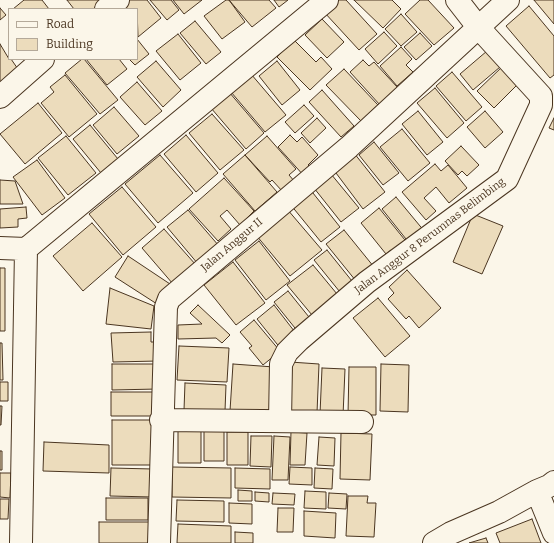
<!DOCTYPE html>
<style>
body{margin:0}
#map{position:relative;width:554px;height:543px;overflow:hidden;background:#fbf6e9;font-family:Bitter,serif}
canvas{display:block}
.legend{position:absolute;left:8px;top:8px;width:130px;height:52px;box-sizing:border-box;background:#fbf6e9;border:1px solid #b4a999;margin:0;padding:5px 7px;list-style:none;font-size:12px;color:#4a3520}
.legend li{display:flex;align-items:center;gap:8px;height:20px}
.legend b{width:20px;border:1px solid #b4a999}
</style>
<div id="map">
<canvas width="554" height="543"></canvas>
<ul class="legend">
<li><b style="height:5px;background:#fbf6e9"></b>Road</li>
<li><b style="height:11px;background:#ecdcbc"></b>Building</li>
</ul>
</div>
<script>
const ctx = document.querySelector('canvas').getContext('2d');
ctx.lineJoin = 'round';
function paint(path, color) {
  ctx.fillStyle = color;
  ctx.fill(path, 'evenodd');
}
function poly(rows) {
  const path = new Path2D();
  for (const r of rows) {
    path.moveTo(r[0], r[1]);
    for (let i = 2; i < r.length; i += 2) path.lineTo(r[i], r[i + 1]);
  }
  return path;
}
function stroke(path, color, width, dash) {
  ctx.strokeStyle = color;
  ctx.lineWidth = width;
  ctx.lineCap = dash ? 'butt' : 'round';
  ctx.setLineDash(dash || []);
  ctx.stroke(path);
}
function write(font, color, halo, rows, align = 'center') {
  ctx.font = font + ' Bitter,serif';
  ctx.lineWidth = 3;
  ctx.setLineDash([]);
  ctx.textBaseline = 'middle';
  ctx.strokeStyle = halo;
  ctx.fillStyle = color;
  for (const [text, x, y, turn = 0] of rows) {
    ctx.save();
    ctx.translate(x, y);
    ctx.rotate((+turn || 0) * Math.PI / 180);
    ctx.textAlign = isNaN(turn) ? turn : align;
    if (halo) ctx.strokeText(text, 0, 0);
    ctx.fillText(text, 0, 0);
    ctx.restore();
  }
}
const building = poly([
 [24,0,42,0,49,9,13,9,24,0],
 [67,0,105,0,97,9,74,9,67,0],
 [128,0,147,0,161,18,138,37,137,9,117,9,128,0],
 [150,0,171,0,179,10,167,20,150,0],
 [173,0,202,0,184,14,173,0],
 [226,0,229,0,245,22,222,39,204,16,226,0],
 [229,0,269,0,276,8,252,27,229,0],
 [274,0,288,0,279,7,274,0],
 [338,0,346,0,377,34,359,50,324,12,338,0],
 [354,0,392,0,401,9,383,28,354,0],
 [420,0,428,0,454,28,434,45,405,14,420,0],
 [534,0,554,0,554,24,534,0],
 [529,6,554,36,554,75,550,78,506,26,529,6],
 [0,8,6,15,0,20,0,8],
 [401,14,417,32,401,46,385,29,401,14],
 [322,19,344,42,327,58,305,35,322,19],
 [195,21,221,52,206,64,180,33,195,21],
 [384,32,397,46,378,64,365,49,384,32],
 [420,33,432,46,416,60,404,47,420,33],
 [178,34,201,63,180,80,156,51,178,34],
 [137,39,149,54,135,65,129,59,137,59,137,39],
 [294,40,316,62,321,57,332,69,310,90,277,57,294,40],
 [0,44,9,59,11,59,20,72,0,87,0,44],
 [401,47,412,59,406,65,413,72,397,86,380,66,401,47],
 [487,51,500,67,473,90,460,74,487,51],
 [82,59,84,59,118,100,100,114,65,73,82,59],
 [86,59,119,59,127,69,107,85,86,59],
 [363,60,369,66,374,62,398,88,380,105,350,72,363,60],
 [156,61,181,90,163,107,137,77,156,61],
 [277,61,300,90,282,105,259,76,277,61],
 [503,66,519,83,494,108,477,91,503,66],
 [344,69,378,105,361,121,326,85,344,69],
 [452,72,482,107,466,121,436,86,452,72],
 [251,74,286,115,265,132,231,92,251,74],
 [65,75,97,114,69,137,41,103,54,92,50,87,65,75],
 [137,82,162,111,145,125,120,97,137,82],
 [435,88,464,123,447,138,417,103,435,88],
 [322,90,354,126,341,137,309,102,322,90],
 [229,92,264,133,246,149,211,108,229,92],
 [38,103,62,133,25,164,0,134,38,103],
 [304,105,314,116,295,133,285,122,304,105],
 [114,107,139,136,117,154,93,125,114,107],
 [418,111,443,142,427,155,402,124,418,111],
 [485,111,503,132,485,148,467,127,485,111],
 [212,114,244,150,220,170,189,133,212,114],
 [317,118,326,128,310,143,301,133,317,118],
 [554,118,554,130,549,128,554,118],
 [90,125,118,159,101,173,73,139,90,125],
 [402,129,430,163,408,181,380,147,402,129],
 [186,135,218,173,196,192,164,154,186,135],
 [290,135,297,142,302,137,318,155,308,165,313,170,305,177,278,147,290,135],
 [66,136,96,173,68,195,38,158,66,136],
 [267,136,296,169,289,175,295,182,283,192,272,180,270,182,245,155,267,136],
 [374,142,399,173,383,185,359,155,374,142],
 [461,146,479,165,467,176,462,171,458,175,445,161,461,146],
 [354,153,385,192,363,209,333,169,354,153],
 [160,155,193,193,158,223,125,184,160,155],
 [245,155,277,192,255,211,223,174,245,155],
 [37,160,65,198,42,215,13,177,37,160],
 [435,164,441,171,448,165,467,188,449,203,436,187,424,198,436,211,426,220,402,192,435,164],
 [331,174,359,208,341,222,314,188,331,174],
 [224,178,254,211,240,225,227,210,220,216,231,229,218,241,189,209,224,178],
 [0,180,15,181,23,204,0,204,0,180],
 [122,187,156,227,123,255,89,214,122,187],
 [309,188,340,227,321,242,290,204,309,188],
 [396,197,425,232,410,244,382,209,396,197],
 [26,207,27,218,18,219,18,227,0,228,0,209,26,207],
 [379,208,409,245,395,255,391,250,386,254,361,223,379,208],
 [287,209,322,250,290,276,256,235,287,209],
 [188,210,219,246,198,264,167,227,188,210],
 [473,214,503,226,482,274,453,262,473,214],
 [92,223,122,257,83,291,53,256,92,223],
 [164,229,196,265,173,284,142,248,164,229],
 [344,230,374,267,356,281,326,244,344,230],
 [259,241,290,281,266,300,235,260,259,241],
 [327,250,356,286,344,297,314,260,327,250],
 [128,256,170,284,157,304,115,277,128,256],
 [233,262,265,303,236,325,204,285,233,262],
 [313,265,342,300,317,321,287,285,313,265],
 [0,268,5,268,5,331,0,331,0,268],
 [407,270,441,308,419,328,409,316,406,319,388,299,394,293,389,287,407,270],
 [110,288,154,306,151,329,106,324,110,288],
 [288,291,313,322,299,333,274,302,288,291],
 [378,298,410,336,385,357,353,318,378,298],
 [198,305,230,335,222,343,216,338,178,339,178,325,202,324,190,313,198,305],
 [274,305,298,336,281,349,257,319,274,305],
 [254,320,280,351,263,365,249,348,252,346,240,332,254,320],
 [151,332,151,342,158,342,158,361,113,362,111,333,151,332],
 [0,343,2,343,3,380,0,380,0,343],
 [179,346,229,348,227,382,177,380,179,346],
 [290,362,319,364,317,413,288,412,290,362],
 [112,364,158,364,158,389,112,390,112,364],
 [233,364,274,367,271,414,230,411,233,364],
 [381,364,409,365,408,412,380,411,381,364],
 [349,367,376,367,376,415,348,415,349,367],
 [322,368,345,369,343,416,320,414,322,368],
 [0,382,8,382,8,401,0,401,0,382],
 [185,383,226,385,225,411,184,410,185,383],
 [111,392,154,392,154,416,111,416,111,392],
 [0,406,2,406,1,425,0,425,0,406],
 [112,420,152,420,153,465,112,465,112,420],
 [204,430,224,430,224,461,204,461,204,430],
 [178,431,201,431,201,463,178,463,178,431],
 [227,432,248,432,248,465,227,465,227,432],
 [291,432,307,433,305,465,290,465,291,432],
 [341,433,372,434,370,480,340,479,341,433],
 [251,436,272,436,271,467,250,466,251,436],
 [274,436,290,437,288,480,272,480,274,436],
 [319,437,335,438,334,466,317,465,319,437],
 [44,442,109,445,109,473,43,471,44,442],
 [0,451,2,451,2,470,0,470,0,451],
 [172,467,231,468,231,498,172,497,172,467],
 [290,467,312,468,312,485,289,484,290,467],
 [111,468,153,469,153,497,110,496,111,468],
 [235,468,270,469,270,489,235,488,235,468],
 [315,468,333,469,332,489,314,488,315,468],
 [0,473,11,473,10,498,0,497,0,473],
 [238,490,252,491,252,501,238,501,238,490],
 [305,491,326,492,326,509,304,508,305,491],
 [255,492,269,493,269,502,255,501,255,492],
 [273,493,295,494,294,505,272,504,273,493],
 [329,493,347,494,346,509,328,508,329,493],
 [348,496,368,496,367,503,376,503,374,537,346,536,348,496],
 [106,498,148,498,148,520,106,520,106,498],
 [0,499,9,499,8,519,0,519,0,499],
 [177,500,224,501,224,522,176,521,177,500],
 [229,503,252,504,252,524,229,523,229,503],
 [278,508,294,508,293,532,277,532,278,508],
 [304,511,336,513,335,538,304,536,304,511],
 [532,519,541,543,500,543,496,533,532,519],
 [99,522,149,522,150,543,99,543,99,522],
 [178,524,231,526,231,543,177,543,178,524],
 [235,532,253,533,253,543,235,543,235,532],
 [486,538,488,543,469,543,486,538]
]);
const minor = poly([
 [106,9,118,0],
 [0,97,43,59],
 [0,248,26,249,327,0],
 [161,420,362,422],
 [280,421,281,364,287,352,299,340,367,282,507,179,541,105,541,96,478,27,457,0],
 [554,482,549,486,537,491,554,533],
 [21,543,26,249],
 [159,543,166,307,169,299,349,147,508,0],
 [434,543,451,533,499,512,537,491]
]);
const streetNames = [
 ["Jalan Anggur 8 Perumnas Belimbing",430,236,-37],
 ["Jalan Anggur II",232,245,-40]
];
paint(building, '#ecdcbc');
stroke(building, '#4a3520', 1);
stroke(minor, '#4a3520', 24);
stroke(minor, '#fbf6e9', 22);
write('11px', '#4a3520', '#fbf6e9', streetNames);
</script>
